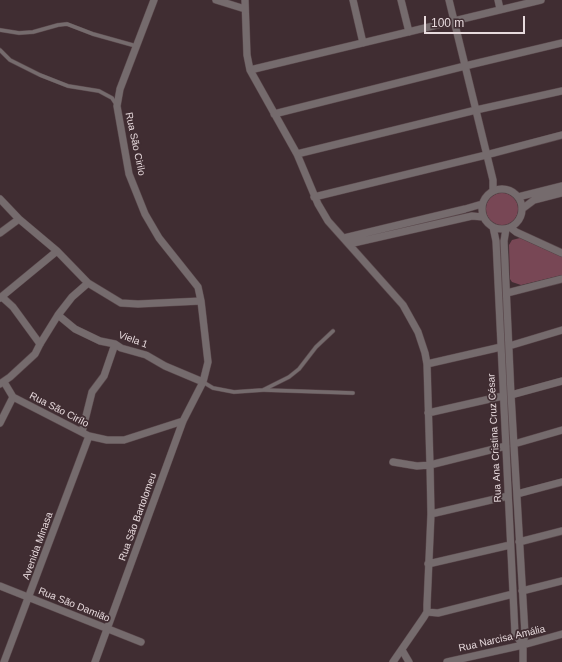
<!DOCTYPE html>
<meta charset="utf-8">
<style>
body{margin:0}
#map{position:relative;width:562px;height:662px;overflow:hidden;background:#402d32;font-family:Helvetica,sans-serif}
canvas{display:block}
.scale{position:absolute;left:424px;top:16px;width:101px;height:18px;box-sizing:border-box;border:2px solid #e7dadd;border-top:0;padding-left:5px;font-size:12px;line-height:14px;white-space:nowrap;color:#e7dadd;-webkit-text-stroke:3px #402d32;paint-order:stroke}
</style>
<div id="map">
<canvas width="562" height="662"></canvas>
<div class="scale">100 m</div>
</div>
<script>
const ctx = document.querySelector('canvas').getContext('2d');
ctx.lineJoin = 'round';
function paint(path, color) {
  ctx.fillStyle = color;
  ctx.fill(path, 'evenodd');
}
function poly(rows) {
  const path = new Path2D();
  for (const r of rows) {
    if (r.length === 3) {
      path.moveTo(r[0] + r[2], r[1]);
      path.arc(r[0], r[1], r[2], 0, 2 * Math.PI);
      continue;
    }
    path.moveTo(r[0], r[1]);
    for (let i = 2; i < r.length; i += 2) path.lineTo(r[i], r[i + 1]);
  }
  return path;
}
function stroke(path, color, width, dash) {
  ctx.strokeStyle = color;
  ctx.lineWidth = width;
  ctx.lineCap = dash ? 'butt' : 'round';
  ctx.setLineDash(dash || []);
  ctx.stroke(path);
}
function write(font, color, halo, rows, align = 'center') {
  ctx.font = font + ' Helvetica,sans-serif';
  ctx.lineWidth = 3.5;
  ctx.setLineDash([]);
  ctx.textBaseline = 'middle';
  ctx.strokeStyle = halo;
  ctx.fillStyle = color;
  for (const [text, x, y, turn = 0] of rows) {
    ctx.save();
    ctx.translate(x, y);
    ctx.rotate((+turn || 0) * Math.PI / 180);
    ctx.textAlign = isNaN(turn) ? turn : align;
    if (halo) ctx.strokeText(text, 0, 0);
    ctx.fillText(text, 0, 0);
    ctx.restore();
  }
}
const green = poly([
 [502,209,16],
 [520,238,562,257,562,275,521,285,512,282,510,279,509,245,512,240]
]);
const lane = poly([
 [0,30,19,33,33,32,58,25,67,24,93,34,136,46],
 [0,50,10,60,40,75,68,86,99,91,112,98,116,104],
 [203,382,213,388,234,392,263,390,289,377,299,369,316,347,333,331],
 [264,390,353,393]
]);
const street = poly([
 [216,0,245,9],
 [245,0,247,55,250,70,297,154,318,204,328,221,403,305,418,332,425,353,427,364,430,465,431,514,427,605,427,612,424,617,393,662],
 [353,0,363,43],
 [401,0,409,32],
 [449,0,493,180,493,190],
 [498,0,500,9],
 [250,70,541,0],
 [274,114,465,66,562,43],
 [297,154,476,110,562,91],
 [502,209,20],
 [314,197,486,155,562,135],
 [518,197,562,186],
 [0,199,19,219,57,251,88,283,121,303,138,304,201,301],
 [522,209,534,200,562,193],
 [493,227,496,241,515,634,523,645],
 [511,228,516,232,562,253],
 [506,229,504,241,511,395,525,634,523,645,523,662],
 [0,233,19,219],
 [344,238,465,209,482,204],
 [349,244,472,216,483,217],
 [507,293,562,279],
 [2,297,13,307,40,344],
 [0,298,57,251],
 [58,315,75,329,100,341,115,344,121,348,146,355,165,366,203,382],
 [509,346,562,330],
 [427,364,501,347],
 [4,382,13,397,89,436,107,440,124,440,183,421],
 [0,384,10,377,35,354,40,344,58,315,72,297,88,283],
 [511,395,562,381],
 [428,413,503,396],
 [0,423,13,397],
 [82,432,92,392,104,376,115,344],
 [514,444,562,430],
 [393,462,417,466,430,465,506,446],
 [517,494,562,482],
 [431,514,508,496],
 [519,542,562,531],
 [428,564,510,545],
 [0,586,141,642],
 [522,591,562,581],
 [427,612,438,613,513,594],
 [402,650,409,662],
 [4,662,89,436],
 [95,662,183,421,203,382,208,362,201,301,198,287,159,238,145,214,129,174,117,106,120,89,154,0],
 [447,662,523,645,562,634]
]);
const streetNames = [
 ["Rua São Cirilo",135,144,78],
 ["Viela 1",133,340,20],
 ["Rua São Cirílo",59,410,27],
 ["Rua Ana Cristina Cruz César",495,438,-93],
 ["Rua São Bartolomeu",138,517,-70],
 ["Avenida Minasa",38,546,-70],
 ["Rua São Damião",74,605,22],
 ["Rua Narcisa Amália",502,639,-13]
];
paint(green, '#784755');
stroke(lane, '#5b494d', 4.5);
stroke(street, '#5b494d', 8);
stroke(lane, '#756b6d', 3.5);
stroke(street, '#756b6d', 7);
write('10px', '#e7dadd', '#402d32', streetNames);
</script>
